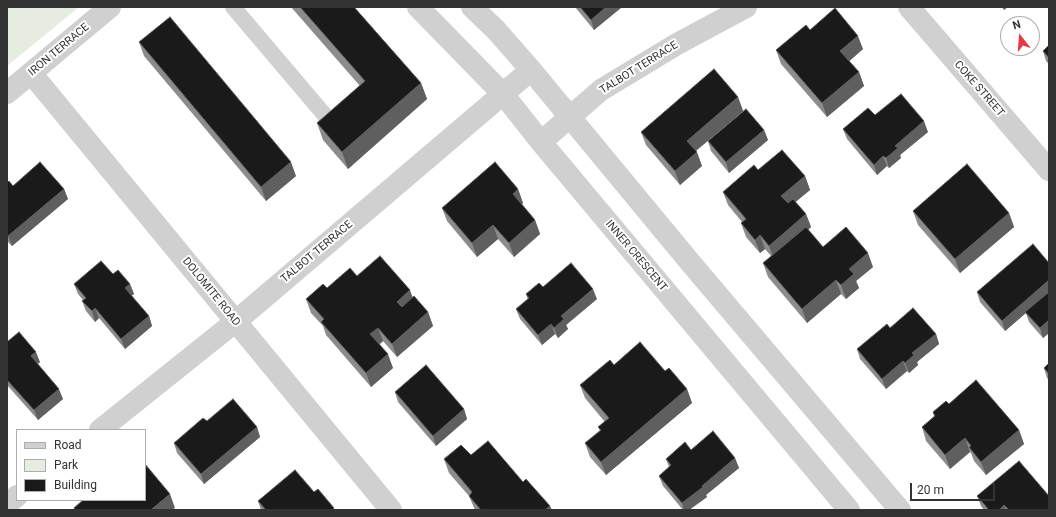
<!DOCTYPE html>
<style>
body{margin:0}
#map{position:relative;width:1056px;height:517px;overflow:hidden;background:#fff;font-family:Roboto,sans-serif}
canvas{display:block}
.frame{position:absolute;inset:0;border:8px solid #333;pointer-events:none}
.legend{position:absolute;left:16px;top:429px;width:130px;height:72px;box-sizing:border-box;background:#fff;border:1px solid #adadad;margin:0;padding:5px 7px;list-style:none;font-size:12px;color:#333}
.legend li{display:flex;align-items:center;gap:8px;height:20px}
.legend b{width:20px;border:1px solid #adadad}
.north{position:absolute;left:1000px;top:16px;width:40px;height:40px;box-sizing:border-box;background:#fff;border:1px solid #adadad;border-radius:50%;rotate:343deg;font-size:11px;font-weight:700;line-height:16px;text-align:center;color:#333}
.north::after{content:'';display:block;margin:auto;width:14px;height:18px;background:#e63946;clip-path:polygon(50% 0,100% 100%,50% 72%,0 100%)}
.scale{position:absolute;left:910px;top:483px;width:85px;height:18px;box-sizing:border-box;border:2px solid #333;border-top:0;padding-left:5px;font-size:12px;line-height:14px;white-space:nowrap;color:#333;-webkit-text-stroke:3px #fff;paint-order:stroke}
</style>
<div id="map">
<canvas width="1056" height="517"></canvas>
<div class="frame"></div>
<ul class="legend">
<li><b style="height:5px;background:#d0d0d0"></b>Road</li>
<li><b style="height:11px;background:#e6ecdf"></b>Park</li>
<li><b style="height:11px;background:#1a1a1a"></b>Building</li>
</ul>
<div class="north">N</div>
<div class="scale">20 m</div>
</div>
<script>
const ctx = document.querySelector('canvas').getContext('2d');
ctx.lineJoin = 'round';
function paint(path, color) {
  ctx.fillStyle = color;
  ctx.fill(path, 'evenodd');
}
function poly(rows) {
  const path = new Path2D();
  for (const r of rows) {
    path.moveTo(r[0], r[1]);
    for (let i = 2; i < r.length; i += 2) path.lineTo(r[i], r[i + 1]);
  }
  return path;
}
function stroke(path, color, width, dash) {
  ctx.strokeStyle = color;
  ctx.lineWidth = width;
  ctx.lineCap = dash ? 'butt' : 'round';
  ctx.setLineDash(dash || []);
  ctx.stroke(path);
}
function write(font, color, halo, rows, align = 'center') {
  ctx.font = font + ' Roboto,sans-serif';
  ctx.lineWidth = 4;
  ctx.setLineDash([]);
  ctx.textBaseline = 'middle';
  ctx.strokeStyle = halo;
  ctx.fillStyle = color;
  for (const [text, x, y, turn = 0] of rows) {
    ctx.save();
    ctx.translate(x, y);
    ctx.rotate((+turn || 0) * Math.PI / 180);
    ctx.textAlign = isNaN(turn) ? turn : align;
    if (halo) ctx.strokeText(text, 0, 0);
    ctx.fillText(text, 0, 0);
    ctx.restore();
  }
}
const green = poly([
 [7,7,79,7,7,66]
]);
const lane = poly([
 [233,7,328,119]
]);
const street = poly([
 [418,7,503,94,541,142,849,510],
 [472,7,496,30,531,70,689,261,900,510],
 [909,7,1049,170],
 [31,73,391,510],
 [7,93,110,7],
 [541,142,601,90,677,44,746,7],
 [100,430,235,322,531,70],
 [7,504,17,496]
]);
const wall = poly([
 [291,7,354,7,421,83,427,99,348,169,323,140,317,123,360,86],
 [575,7,622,7,594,30],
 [810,30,863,49,849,61,859,72,864,86,827,117,781,64,776,50],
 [139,42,296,176,266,201,144,56],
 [1049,45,1049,64,1046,61,1043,51],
 [738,97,743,111,696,151,702,166,680,185,646,145,641,132],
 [875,115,928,132,900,155,901,158,889,168,887,166,877,175,847,139,843,129],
 [764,130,768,140,729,173,711,151,708,141],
 [758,170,805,176,810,190,795,202,806,214,811,227,808,230,823,247,873,267,856,281,859,288,846,299,841,294,807,323,768,277,763,263,771,256,765,249,760,253,746,237,741,223,742,222,728,205,723,192],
 [7,183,13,186,64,189,68,199,12,246,7,241],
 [518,189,523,203,522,204,535,220,540,234,514,257,498,239,477,257,447,221,442,208],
 [913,211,1009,213,1014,227,960,273,918,225],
 [1049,263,1049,333,1043,338,1029,322,1026,313,1005,331,980,302,977,292],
 [113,274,130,284,134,294,131,296,149,316,152,326,125,349,99,318,95,322,86,311,82,301,83,300,78,294,74,284],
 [357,276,413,298,428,312,433,326,397,357,383,341,380,344,393,368,371,387,326,335,323,326,311,313,306,299],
 [543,287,597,299,566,325,568,329,558,338,555,334,542,345,520,319,516,309,528,300,526,294],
 [890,328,936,334,939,344,917,362,918,365,909,373,907,371,886,389,860,359,857,349],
 [7,342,40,362,38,364,63,399,38,420,7,385],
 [1049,363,1049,380,1047,378,1044,368],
 [614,365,665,371,687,389,692,403,606,475,590,457,585,443,600,431,598,427,605,422,585,398,580,385],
 [395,392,464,409,467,419,436,446,398,402],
 [949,404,1019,430,1024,444,986,475,974,461,971,453,970,452,950,469,926,441,922,427,934,416,933,412],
 [257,427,260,437,204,484,177,453,174,443],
 [691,450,735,458,739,468,706,495,707,497,689,510,683,510,663,486,659,476,669,467,666,459],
 [471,455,523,482,552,510,475,510,469,496,449,473,444,459],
 [314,492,334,510,261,510,258,501],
 [977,496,1049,510,984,510,981,506]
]);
const shadedWall = poly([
 [606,7,622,7,594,30,591,20],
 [1002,7,1008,7,1004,10],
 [858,36,863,49,845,65,840,51],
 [859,72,864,86,827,117,822,103],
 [421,83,427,99,348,169,342,152],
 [738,97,743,111,692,154,687,141],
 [924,121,928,132,900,155,901,158,889,168,886,158,895,146],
 [764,130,768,140,729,173,726,162],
 [697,152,702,166,680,185,675,171],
 [883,156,887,166,877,175,874,165],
 [291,162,296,176,266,201,261,187],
 [805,176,810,190,786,210,781,196],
 [64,189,68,199,12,246,8,236],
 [518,189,523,203,518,208,513,194],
 [1009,213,1014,227,960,273,955,259],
 [806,214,811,227,774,259,769,246],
 [535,220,540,234,514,257,509,243],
 [493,225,498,239,477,257,472,243],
 [760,235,765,249,760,253,755,240],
 [868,253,873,267,856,281,859,288,846,299,841,285,849,269],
 [836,280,841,294,807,323,802,309],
 [1049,280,1049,293,1005,331,1002,321],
 [130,284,134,294,128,298,125,288],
 [593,289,597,299,566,325,568,329,558,338,554,328,561,316],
 [410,290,415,304,402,315,397,302],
 [95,308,99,318,95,322,92,311],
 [428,312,433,326,397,357,392,344],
 [149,316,152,326,125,349,121,339],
 [1049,320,1049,333,1043,338,1040,328],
 [551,324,555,334,542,345,538,335],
 [378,328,383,341,375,348,370,334],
 [936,334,939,344,917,362,918,365,909,373,905,363,912,353],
 [36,352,40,362,35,366,31,356],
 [388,354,393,368,371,387,366,373],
 [903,361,907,371,886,389,882,379],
 [59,389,63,399,38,420,34,410],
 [687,389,692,403,606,475,601,462],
 [464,409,467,419,436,446,433,436],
 [257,427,260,437,204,484,201,474],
 [1019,430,1024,444,986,475,981,462],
 [965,438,970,452,950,469,945,455],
 [735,458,739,468,706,495,707,497,689,510,684,510,682,503],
 [170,494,175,508,172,510,151,510],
 [1004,505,1006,510,999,510],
 [550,506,552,510,545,510]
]);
const building = poly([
 [300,7,354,7,421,83,342,152,317,123,365,81,300,7],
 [580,7,606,7,591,20,580,7],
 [835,8,858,36,840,51,859,72,822,103,776,50,806,25,810,30,835,8],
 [170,17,291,162,261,187,139,42,170,17],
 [1049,45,1049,58,1043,51,1049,45],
 [714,69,738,97,687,141,697,152,675,171,641,132,714,69],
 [901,94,924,121,895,146,898,148,886,158,883,156,874,165,843,129,868,108,875,115,901,94],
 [746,109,764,130,726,162,708,141,746,109],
 [782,150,805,176,781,196,788,203,793,199,806,214,769,246,760,235,755,240,741,223,746,219,723,192,754,165,758,170,782,150],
 [40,162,64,189,8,236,7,235,7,183,9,181,13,186,40,162],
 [495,162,518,189,513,194,535,220,509,243,493,225,472,243,442,208,495,162],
 [967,164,1009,213,955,259,913,211,967,164],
 [806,227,823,247,846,227,868,253,849,269,854,274,841,285,836,280,802,309,763,263,806,227],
 [1033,244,1049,263,1049,280,1002,321,977,292,1033,244],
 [380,256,410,290,397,302,402,307,414,296,428,312,392,344,378,328,370,334,388,354,366,373,321,322,324,319,306,299,323,284,327,288,350,268,357,276,380,256],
 [101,261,113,274,118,270,130,284,125,288,149,316,121,339,95,308,92,311,82,301,86,298,74,284,101,261],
 [571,263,593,289,561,316,564,319,554,328,551,324,538,335,516,309,529,298,526,294,539,283,543,287,571,263],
 [1049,292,1049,320,1040,328,1025,312,1049,292],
 [913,308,936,334,912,353,914,355,905,363,903,361,882,379,857,349,887,324,890,328,913,308],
 [19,332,36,352,31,356,59,389,34,410,7,380,7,342,19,332],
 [640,342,665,371,669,368,687,389,601,462,585,443,601,430,598,427,609,418,580,385,610,360,614,365,640,342],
 [1049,363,1049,374,1044,368,1049,363],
 [426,365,464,409,433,436,395,392,426,365],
 [976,380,1019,430,981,462,969,447,971,446,965,438,945,455,922,427,935,416,933,412,946,401,949,404,976,380],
 [233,399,257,427,201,474,174,443,203,418,207,421,233,399],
 [713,431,735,458,702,486,703,487,682,503,659,476,671,465,666,459,685,442,691,450,713,431],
 [488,441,523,482,526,479,550,506,545,510,481,510,469,496,472,492,444,459,461,445,471,455,488,441],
 [1019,461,1049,496,1049,510,1009,510,1004,505,999,510,989,510,977,496,1019,461],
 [145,464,170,494,151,510,75,510,74,508,83,500,145,500,145,464],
 [295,470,314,492,318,489,334,508,332,510,266,510,258,501,295,470]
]);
const streetNames = [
 ["IRON TERRACE",59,50,-40],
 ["TALBOT TERRACE",639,68,-32],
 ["COKE STREET",979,89,49],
 ["TALBOT TERRACE",317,252,-40],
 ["INNER CRESCENT",636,256,50],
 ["DOLOMITE ROAD",211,292,51]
];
paint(green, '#e6ecdf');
stroke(lane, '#d0d0d0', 16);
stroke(street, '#d0d0d0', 22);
paint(wall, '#8c8c8c');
paint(shadedWall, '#5f5f5f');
paint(building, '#1a1a1a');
stroke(building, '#5f5f5f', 1);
write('11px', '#333', '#fff', streetNames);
</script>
